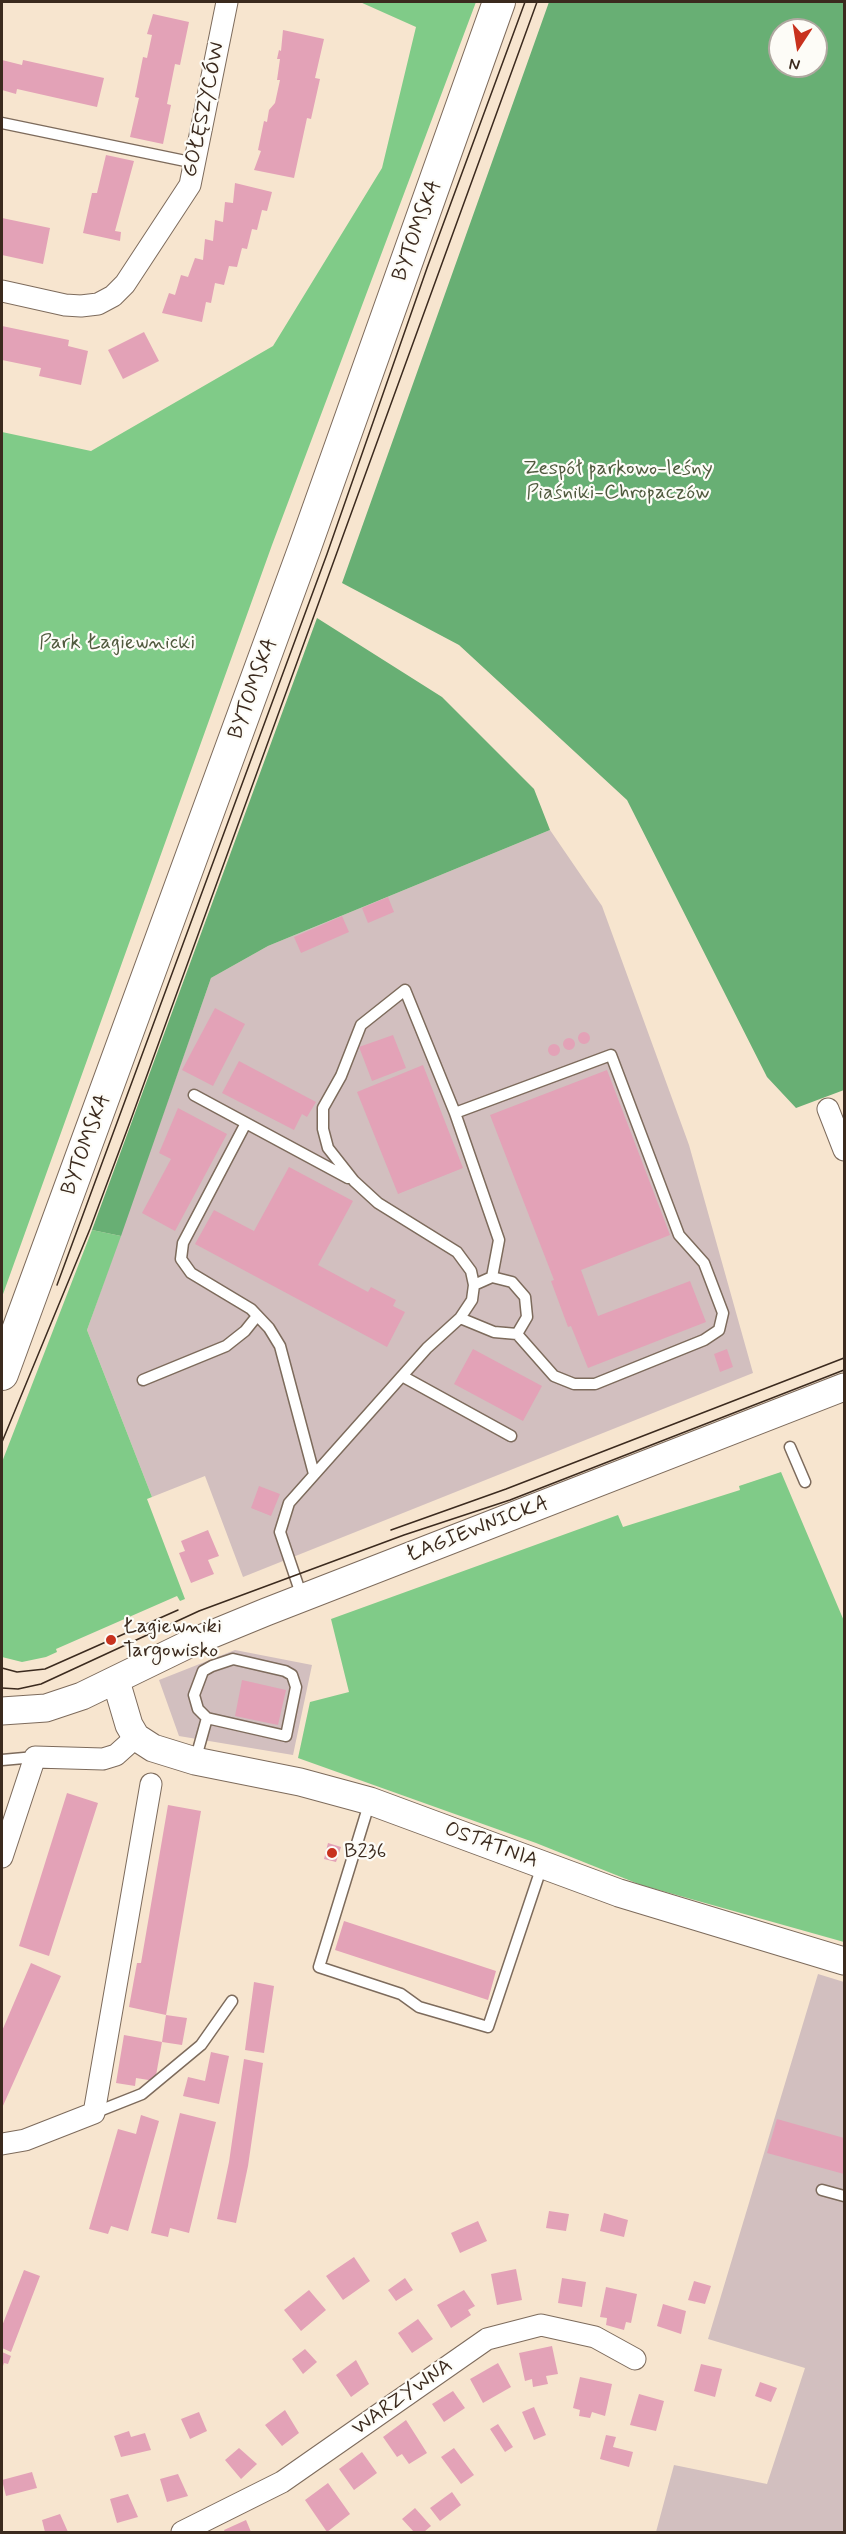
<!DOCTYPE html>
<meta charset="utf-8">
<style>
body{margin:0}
#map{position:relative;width:846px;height:2534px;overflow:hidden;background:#f7e5cf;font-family:Mynerve,sans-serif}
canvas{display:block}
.frame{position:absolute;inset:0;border:3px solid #3b2a1e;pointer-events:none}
.north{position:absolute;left:768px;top:18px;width:60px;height:60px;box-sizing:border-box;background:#fdfcf7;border:2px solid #afa8a0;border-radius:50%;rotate:192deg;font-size:16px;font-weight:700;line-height:24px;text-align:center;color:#3b2a1e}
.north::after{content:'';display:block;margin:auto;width:21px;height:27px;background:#c8321e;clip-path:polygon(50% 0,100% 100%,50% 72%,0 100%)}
</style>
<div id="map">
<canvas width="846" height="2534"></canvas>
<div class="frame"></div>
<div class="north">N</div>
</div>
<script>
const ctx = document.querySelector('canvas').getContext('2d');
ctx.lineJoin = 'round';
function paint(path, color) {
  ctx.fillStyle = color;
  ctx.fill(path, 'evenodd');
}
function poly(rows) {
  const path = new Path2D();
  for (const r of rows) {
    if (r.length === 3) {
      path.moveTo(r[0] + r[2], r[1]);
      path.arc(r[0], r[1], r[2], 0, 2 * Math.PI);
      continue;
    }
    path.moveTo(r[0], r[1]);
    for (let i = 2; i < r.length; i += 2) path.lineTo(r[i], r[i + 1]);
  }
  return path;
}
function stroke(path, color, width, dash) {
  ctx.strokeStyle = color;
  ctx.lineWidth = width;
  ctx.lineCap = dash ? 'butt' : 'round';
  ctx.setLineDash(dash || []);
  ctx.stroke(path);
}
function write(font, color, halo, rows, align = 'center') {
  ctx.font = font + ' Mynerve,sans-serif';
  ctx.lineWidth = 4.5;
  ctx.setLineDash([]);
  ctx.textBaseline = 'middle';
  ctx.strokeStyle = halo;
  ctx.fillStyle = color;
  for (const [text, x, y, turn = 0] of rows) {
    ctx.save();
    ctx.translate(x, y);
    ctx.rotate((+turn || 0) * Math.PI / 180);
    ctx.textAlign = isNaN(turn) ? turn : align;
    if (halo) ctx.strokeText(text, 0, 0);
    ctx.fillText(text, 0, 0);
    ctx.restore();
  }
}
const industrial = poly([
 [550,830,602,906,689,1145,753,1373,243,1577,205,1476,152,1497,87,1330,211,978,268,946],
 [235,1650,312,1665,293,1755,179,1736,159,1680],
 [818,1974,844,1982,844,2532,656,2532,674,2465,767,2484,805,2368,708,2339]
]);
const green = poly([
 [360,2,476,2,272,545,2,1297,2,432,91,451,273,346,382,168,416,27],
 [92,1230,121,1236,87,1330,152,1497,147,1499,185,1599,180,1601,177,1596,56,1649,57,1652,46,1657,22,1662,2,1657,2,1462],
 [781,1472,844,1621,844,1942,641,1885,536,1843,298,1758,310,1702,349,1692,331,1619,618,1515,623,1527,740,1490,739,1486]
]);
const forest = poly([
 [549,2,844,2,844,1090,796,1108,767,1077,627,800,459,645,342,583],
 [780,30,816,30,816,66,780,66],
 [317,618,442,697,534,789,550,830,268,946,211,978,121,1236,92,1230]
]);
const building = poly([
 [153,14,189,22,180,65,175,64,167,104,171,105,163,144,130,137,139,98,135,97,143,57,147,58,152,35,147,34],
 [283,30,324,39,315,78,320,79,311,119,307,118,294,178,254,170,261,151,258,150,264,121,267,122,269,110,275,103,280,80,277,80,280,59,277,59,279,50,281,51],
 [2,60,22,65,23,60,104,78,97,107,17,89,16,94,2,90],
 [106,155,134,161,115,231,121,232,120,241,83,233,92,193,97,193],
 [235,183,272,192,267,211,262,210,257,230,252,229,247,249,242,248,237,267,229,266,224,285,215,283,211,303,206,302,202,322,162,313,169,293,175,295,181,275,188,277,195,258,203,260,205,239,213,241,215,220,223,222,225,202,233,203],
 [2,218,50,228,43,264,2,255],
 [2,326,69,340,68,346,88,351,81,385,39,376,41,368,2,360],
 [144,332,159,361,123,379,108,350],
 [388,897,394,912,368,923,362,908],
 [342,916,349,932,301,953,294,937],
 [215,1008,245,1024,213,1086,182,1070],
 [584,1038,6],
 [393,1035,406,1068,372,1081,359,1047],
 [569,1044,6],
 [554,1050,6],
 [239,1061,316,1102,307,1117,302,1114,294,1130,222,1093],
 [423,1065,463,1168,398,1194,357,1092],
 [607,1070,670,1235,581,1270,598,1316,690,1281,706,1322,588,1368,571,1326,568,1327,551,1281,554,1280,490,1115],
 [178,1108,227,1134,175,1231,142,1213,171,1159,159,1153],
 [289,1167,353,1201,318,1265,368,1292,371,1287,396,1300,393,1306,405,1312,387,1347,195,1244,214,1210,254,1231],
 [473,1349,542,1386,523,1421,454,1384],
 [727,1349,733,1367,720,1372,714,1354],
 [259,1486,280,1494,271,1516,251,1508],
 [208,1530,219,1556,208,1560,214,1574,191,1583,179,1553,185,1551,181,1541],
 [242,1680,286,1690,278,1725,235,1716],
 [67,1793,98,1803,49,1956,19,1946],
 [168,1805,201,1811,166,2015,187,2018,182,2045,162,2042,166,2015,129,2007,137,1963,141,1963],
 [328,1843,341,1847,336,1862,324,1859],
 [344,1921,496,1971,488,2000,335,1950],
 [31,1963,61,1976,2,2108,2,2031],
 [254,1982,274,1986,264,2053,245,2050],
 [124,2035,162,2042,155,2081,136,2078,135,2086,116,2083],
 [211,2052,229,2056,219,2104,183,2096,188,2077,205,2081],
 [244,2059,263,2063,248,2166,236,2223,217,2219,229,2162],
 [180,2113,216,2122,189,2233,170,2228,168,2237,151,2233],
 [141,2115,159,2121,128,2231,111,2226,108,2234,89,2229,118,2129,136,2134],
 [777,2119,844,2138,844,2174,767,2153],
 [549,2211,569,2214,566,2231,546,2228],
 [604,2213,628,2220,624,2237,600,2231],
 [478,2221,487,2241,460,2253,451,2233],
 [354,2257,370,2281,343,2300,326,2276],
 [516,2269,522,2300,497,2305,491,2274],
 [24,2270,40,2276,11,2352,2,2348,2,2326],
 [405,2278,413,2290,396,2301,388,2290],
 [562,2278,586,2282,582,2307,558,2303],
 [694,2281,711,2286,705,2304,688,2300],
 [606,2287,637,2294,631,2323,626,2322,624,2330,606,2325,607,2318,600,2317],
 [309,2290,326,2310,301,2331,284,2310],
 [464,2290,475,2306,468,2310,471,2315,451,2328,437,2305],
 [663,2304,686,2311,681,2334,657,2326],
 [418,2319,433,2339,412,2353,398,2333],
 [552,2346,558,2374,546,2376,548,2384,533,2387,532,2379,525,2381,519,2353],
 [305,2349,317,2362,303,2374,292,2359],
 [2,2352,11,2356,8,2364,4,2363,2,2369],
 [356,2360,369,2384,351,2397,336,2375],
 [498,2363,511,2387,483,2403,470,2379],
 [701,2364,722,2369,715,2397,694,2391],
 [580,2377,612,2384,605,2416,592,2412,590,2418,579,2416,580,2410,573,2408],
 [760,2382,777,2388,771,2402,755,2396],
 [453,2391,465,2408,444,2422,432,2404],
 [639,2394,664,2401,656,2431,630,2425],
 [534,2407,546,2435,534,2440,522,2412],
 [285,2410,299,2433,282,2446,265,2425],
 [199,2412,207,2431,190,2439,181,2419],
 [406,2420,427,2453,409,2464,402,2454,397,2457,383,2437],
 [498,2424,513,2447,505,2452,490,2429],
 [129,2431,131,2437,145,2433,151,2450,121,2457,114,2436],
 [606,2435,616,2437,613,2447,633,2452,629,2467,600,2459],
 [239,2448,257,2464,241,2479,225,2460],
 [454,2448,474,2475,461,2484,441,2457],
 [362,2452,377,2473,354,2490,339,2469],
 [32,2472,37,2488,6,2496,2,2480],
 [178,2474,188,2496,167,2502,160,2479],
 [328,2483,350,2514,327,2532,305,2500],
 [452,2492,461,2505,440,2521,430,2508],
 [128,2494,138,2517,117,2523,110,2499],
 [415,2508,431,2526,424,2532,414,2532,402,2519],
 [60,2514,68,2532,45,2532,42,2520],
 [246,2520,251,2532,225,2532,224,2530]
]);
const service = poly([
 [2,123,195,163],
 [194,1095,348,1178],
 [455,1113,611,1055,679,1235,704,1263,723,1313,719,1330,704,1340,595,1384,574,1384,554,1376,517,1334,494,1332,460,1318],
 [246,1123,183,1243,181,1259,191,1273,251,1309,269,1328,280,1346,314,1474],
 [474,1285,492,1277,512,1282,525,1297,527,1317,517,1334],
 [402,1376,511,1436],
 [143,1380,226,1346,245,1331,257,1316],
 [790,1447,805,1482],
 [302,1597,280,1532,289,1503,427,1348,460,1318,472,1300,474,1285,471,1271,457,1252,378,1203,354,1181,328,1148,323,1129,323,1108,341,1076,361,1025,405,990,455,1113,499,1240,492,1277],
 [2,1760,35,1757],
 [195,1761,207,1718,286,1736,296,1687,292,1675,285,1671,233,1659,212,1666,203,1671,194,1695,198,1709,207,1718],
 [370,1801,319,1967,401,1994,419,2007,488,2027,542,1866],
 [94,2113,142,2094,201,2045,232,2001],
 [822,2190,844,2196]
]);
const minor = poly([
 [2,291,65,305,81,306,98,304,113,296,125,284,190,185,227,2],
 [828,1109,844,1150],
 [2,1857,35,1757,103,1759,116,1755,136,1737],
 [2,2144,25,2140,94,2113,151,1784],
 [182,2532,282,2482,487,2339,541,2325,595,2337,635,2359]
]);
const tertiary = poly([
 [116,1681,129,1725,136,1737,153,1748,195,1761,300,1782,370,1801,619,1893,844,1961],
 [2,1711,46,1708,82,1696,193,1642,266,1612,844,1387]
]);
const secondary = poly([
 [2,1374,305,547,499,2]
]);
const tram = poly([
 [57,1285,327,554,427,268,525,2],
 [2,1442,90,1229,130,1122,537,2],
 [391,1530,506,1489,844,1358],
 [2,1668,17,1672,45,1669,178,1610],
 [2,1688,18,1689,41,1684,199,1611,404,1535,510,1500,844,1370]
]);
const markers = [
 [111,1640,6,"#c8321e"],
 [332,1853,6,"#c8321e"]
];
const streetNames = [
 ["GOŁĘSZYCÓW",205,110,-78],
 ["BYTOMSKA",418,231,-70],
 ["BYTOMSKA",254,689,-70],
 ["BYTOMSKA",87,1145,-70],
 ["ŁAGIEWNICKA",478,1530,-21],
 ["OSTATNIA",491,1846,20],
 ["WARZYWNA",403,2398,-35]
];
const parkNames = [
 ["Zespół parkowo-leśny",618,470],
 ["Piaśniki-Chropaczów",618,494],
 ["Park Łagiewnicki",117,644]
];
const poiNames = [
 ["Łagiewniki",123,1628],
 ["Targowisko",123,1652],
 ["B236",344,1853]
];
paint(industrial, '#d2bfbf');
paint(green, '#80cb88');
paint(forest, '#68af74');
paint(building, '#e3a2b7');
stroke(service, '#7d6b5c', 13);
stroke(minor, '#7d6b5c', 23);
stroke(tertiary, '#7d6b5c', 29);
stroke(secondary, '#7d6b5c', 34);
stroke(service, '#fff', 10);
stroke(minor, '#fff', 21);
stroke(tertiary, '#fff', 27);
stroke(secondary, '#fff', 32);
stroke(tram, '#3b2a1e', 1.5);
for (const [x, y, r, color] of markers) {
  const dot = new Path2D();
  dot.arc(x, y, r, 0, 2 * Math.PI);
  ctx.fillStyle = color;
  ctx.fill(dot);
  stroke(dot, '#fdfcf7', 2);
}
write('21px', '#3b2a1e', '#fdfcf7', streetNames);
write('21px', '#505a3e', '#fdfcf7', parkNames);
write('21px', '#3b2a1e', '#fdfcf7', poiNames, 'left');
</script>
